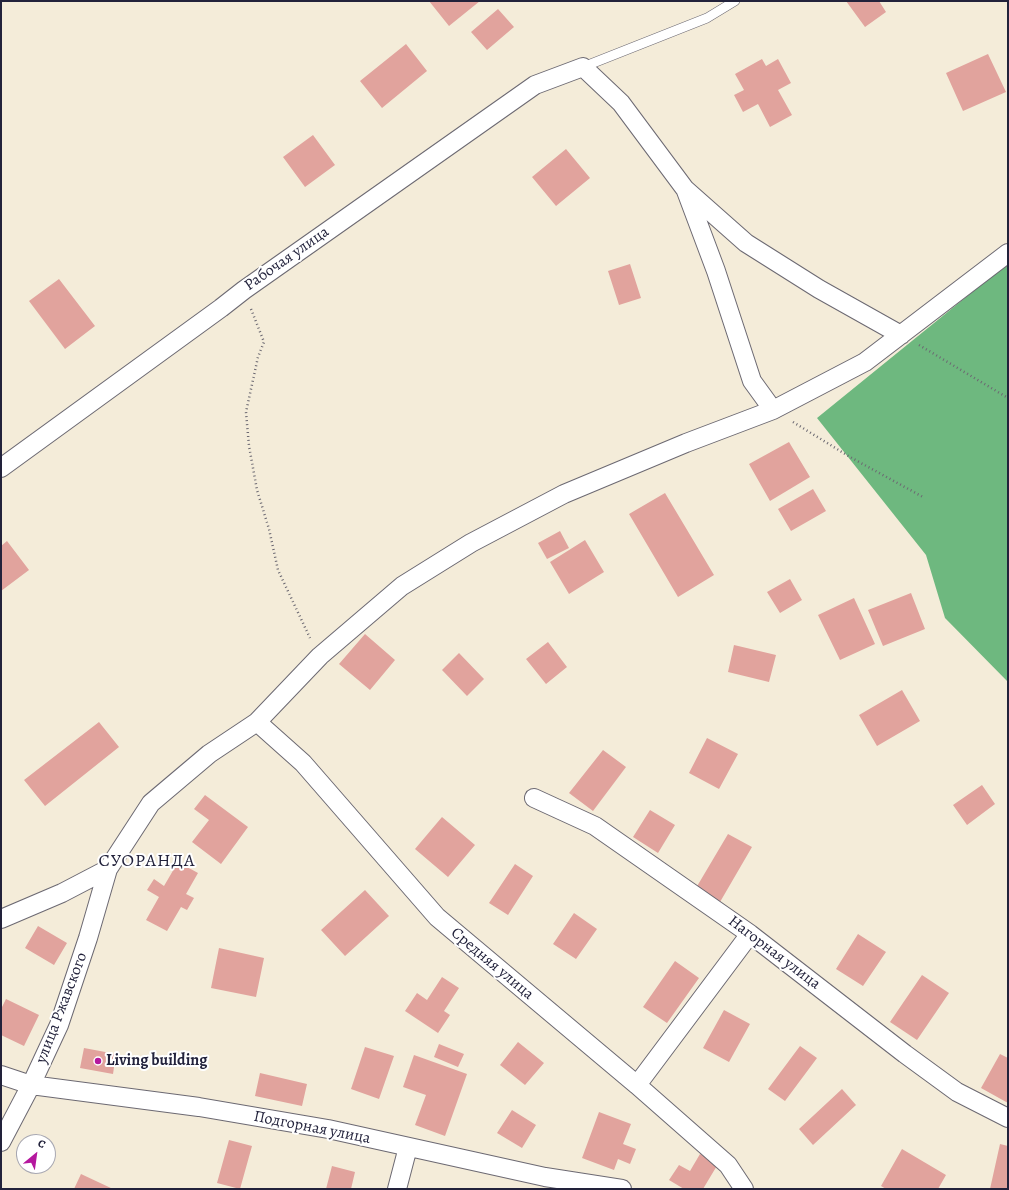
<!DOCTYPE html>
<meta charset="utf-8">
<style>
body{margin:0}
#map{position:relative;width:1009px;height:1190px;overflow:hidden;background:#f4ecd9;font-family:Alegreya,serif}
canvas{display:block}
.frame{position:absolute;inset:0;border:2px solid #22223b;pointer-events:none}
.north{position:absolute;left:16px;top:1134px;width:40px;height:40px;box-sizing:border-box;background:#fff;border:1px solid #a7a7b1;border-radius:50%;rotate:29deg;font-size:11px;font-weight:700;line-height:16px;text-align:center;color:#22223b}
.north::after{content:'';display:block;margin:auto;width:14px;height:18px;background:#b5179e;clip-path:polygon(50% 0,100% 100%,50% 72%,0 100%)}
</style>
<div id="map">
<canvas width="1009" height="1190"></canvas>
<div class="frame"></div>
<div class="north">С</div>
</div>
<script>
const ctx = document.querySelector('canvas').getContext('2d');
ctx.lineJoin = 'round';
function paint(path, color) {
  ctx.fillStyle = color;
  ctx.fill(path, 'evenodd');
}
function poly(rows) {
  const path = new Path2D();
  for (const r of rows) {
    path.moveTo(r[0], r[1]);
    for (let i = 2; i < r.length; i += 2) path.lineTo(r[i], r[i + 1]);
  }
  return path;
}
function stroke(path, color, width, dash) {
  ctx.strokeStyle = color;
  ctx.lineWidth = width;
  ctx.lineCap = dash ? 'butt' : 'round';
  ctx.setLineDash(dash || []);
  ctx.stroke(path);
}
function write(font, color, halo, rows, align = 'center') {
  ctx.font = font + ' Alegreya,serif';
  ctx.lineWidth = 4;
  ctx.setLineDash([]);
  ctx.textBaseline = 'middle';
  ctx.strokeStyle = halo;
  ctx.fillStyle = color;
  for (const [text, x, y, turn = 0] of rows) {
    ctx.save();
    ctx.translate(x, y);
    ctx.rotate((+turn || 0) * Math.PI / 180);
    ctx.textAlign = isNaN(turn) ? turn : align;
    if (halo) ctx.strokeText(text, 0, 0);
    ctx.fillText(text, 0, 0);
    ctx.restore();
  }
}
const forest = poly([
 [1008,263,1008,682,945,618,926,555,817,418]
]);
const building = poly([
 [429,1,480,1,449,26],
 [846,1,879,1,886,12,865,27],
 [498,9,514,27,487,50,471,32],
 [406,44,427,71,382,108,360,81],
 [988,54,1006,92,963,111,946,73],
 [762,59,766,66,778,59,791,83,778,90,792,115,770,127,758,104,743,112,734,95,744,90,735,74],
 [313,135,335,165,305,187,283,157],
 [566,149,590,178,556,206,532,177],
 [630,264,641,298,619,305,608,271],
 [59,279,95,326,65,349,29,301],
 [789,442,810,477,770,501,749,464],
 [813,489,826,511,791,531,778,509],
 [665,493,714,575,678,597,629,514],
 [560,531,569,548,547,559,538,543],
 [585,540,604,572,569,594,550,562],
 [7,541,29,570,1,591,1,546],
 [790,579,802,600,780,613,767,592],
 [911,593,925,629,883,646,868,610],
 [854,598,875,644,840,660,818,615],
 [365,634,395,660,370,690,339,664],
 [548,642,567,667,546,684,526,659],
 [734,645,776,655,769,682,728,672],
 [459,653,484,679,467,696,442,670],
 [902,690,920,721,877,746,859,715],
 [99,722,119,747,45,806,24,780],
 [707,738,738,754,719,789,689,773],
 [603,750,626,767,593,811,569,793],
 [982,785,995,804,967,825,953,805],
 [205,795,248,827,221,864,192,842,209,820,194,809],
 [650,810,675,825,658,853,633,837],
 [442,817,475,845,448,877,415,849],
 [728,834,752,847,720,902,696,888],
 [178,862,198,873,186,894,194,898,187,910,181,907,167,931,146,920,159,897,147,890,154,879,164,886],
 [515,864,533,876,508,915,489,903],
 [365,890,389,916,345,956,321,930],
 [574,913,597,929,576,959,553,944],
 [38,926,67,943,54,965,25,948],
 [858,934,886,952,863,986,836,969],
 [219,948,264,958,256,997,211,988],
 [675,961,699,978,667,1023,643,1007],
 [922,975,949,993,917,1040,890,1022],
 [442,977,459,988,444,1011,450,1015,438,1033,405,1011,417,993,427,1000],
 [6,999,39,1015,24,1046,1,1035,1,1009],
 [724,1010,750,1024,729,1062,703,1048],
 [518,1042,544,1063,525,1085,500,1065],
 [439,1044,464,1054,458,1067,434,1057],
 [800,1046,817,1058,785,1101,768,1089],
 [365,1047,394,1056,379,1099,351,1089],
 [84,1048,116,1054,113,1074,80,1068],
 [1000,1054,1008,1058,1008,1103,981,1088],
 [414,1055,467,1074,445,1136,415,1125,426,1095,403,1087],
 [260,1073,307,1084,302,1106,255,1096],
 [842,1089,856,1105,813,1145,799,1129],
 [512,1110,536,1125,522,1148,497,1133],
 [599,1112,631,1124,623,1144,636,1149,630,1164,618,1159,614,1170,582,1158],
 [229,1140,252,1146,240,1189,217,1183],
 [1000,1144,1008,1146,1008,1189,990,1189],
 [902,1149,946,1175,938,1189,886,1189,881,1186],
 [700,1154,718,1164,703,1189,684,1189,669,1180,679,1165,690,1171],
 [332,1166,355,1172,351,1189,326,1189],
 [81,1174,113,1189,74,1189]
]);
const path = poly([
 [251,309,264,342,258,357,246,412,249,446,257,490,269,529,278,570,310,638],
 [919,345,1008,398],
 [793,422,850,457,923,497]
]);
const service = poly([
 [583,67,707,18,735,1]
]);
const minor = poly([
 [686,191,716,271,752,381,773,410],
 [1,468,221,308,244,290,535,85,583,67,621,103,685,189,746,243,819,289,901,335],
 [257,722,303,763,437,917,637,1085,728,1165,744,1189],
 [534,798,595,826,750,934,905,1054,957,1092,1008,1118],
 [1,919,62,893,108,869,151,803,209,754,257,722,320,656,402,586,471,543,564,494,686,443,773,410,865,362,1008,253],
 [1,1075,31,1085,199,1107,328,1129,545,1177,622,1189],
 [637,1085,750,934],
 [1,1142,31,1085,59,1025,88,938,108,869],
 [397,1189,408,1147]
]);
const markers = [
 [98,1061,4,"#b5179e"]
];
const streetNames = [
 ["Рабочая улица",287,259,-35],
 ["Нагорная улица",774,953,37],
 ["Средняя улица",492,964,40],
 ["улица Ржавского",62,1008,-69],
 ["Подгорная улица",312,1128,11]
];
const poiNames = [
 ["Living building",106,1061]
];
const quarterNames = [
 ["СУОРАНДА",147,862]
];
paint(forest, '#6eb87f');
paint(building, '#e1a39d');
stroke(service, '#6c6972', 10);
stroke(minor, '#6c6972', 20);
stroke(path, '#6c6972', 2.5, [1, 3]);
stroke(service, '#fff', 9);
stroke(minor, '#fff', 18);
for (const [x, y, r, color] of markers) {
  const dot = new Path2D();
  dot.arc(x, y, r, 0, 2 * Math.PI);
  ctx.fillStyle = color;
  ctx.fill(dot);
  stroke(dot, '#fff', 1.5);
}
write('16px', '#22223b', '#fff', streetNames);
write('bold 16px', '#22223b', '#fff', poiNames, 'left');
ctx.letterSpacing = '1px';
write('18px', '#22223b', '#fff', quarterNames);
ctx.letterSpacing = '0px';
</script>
